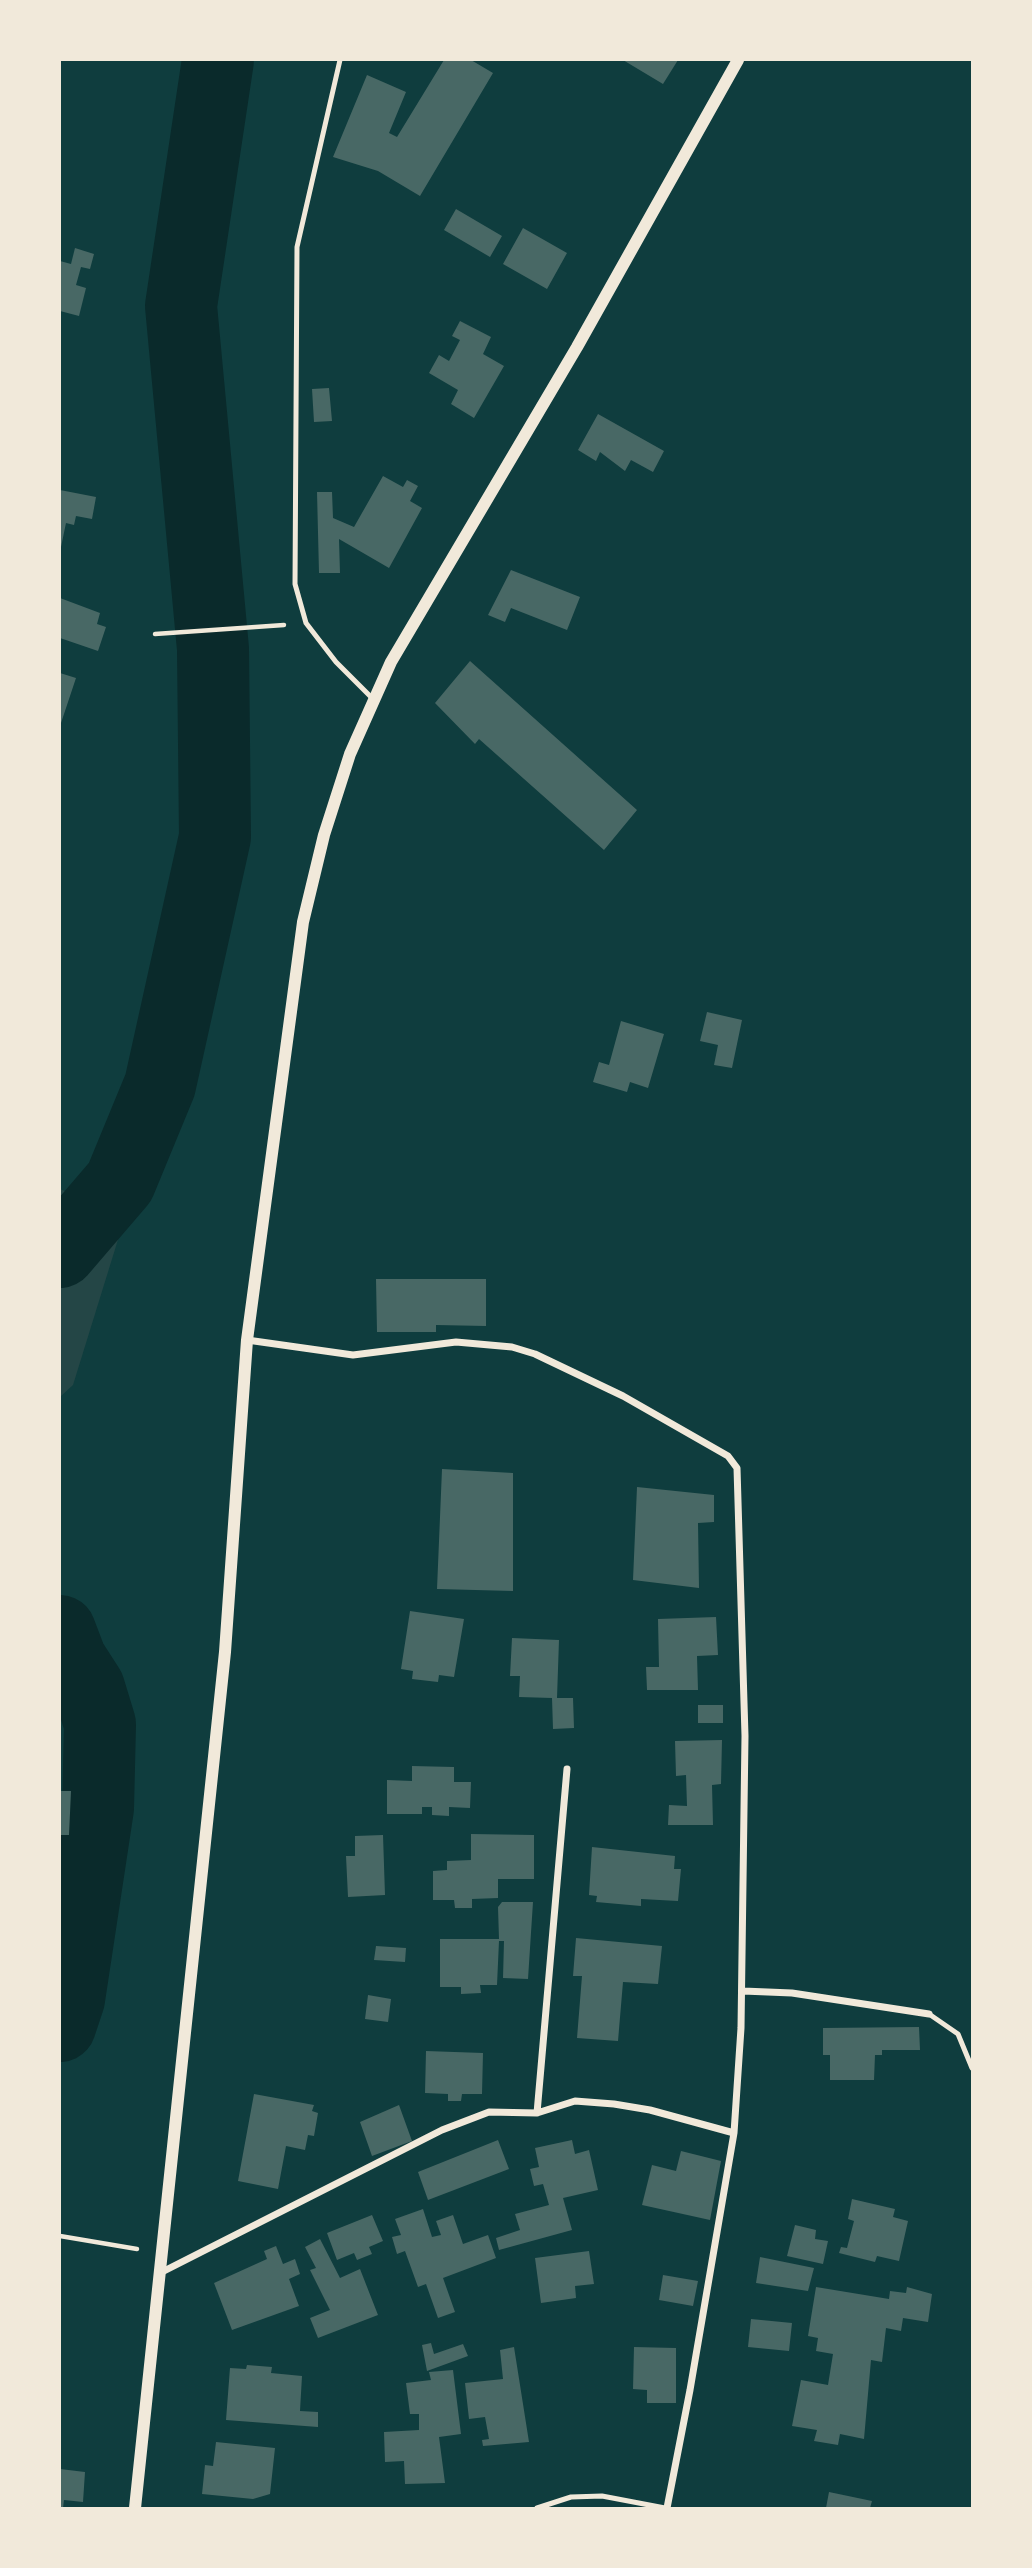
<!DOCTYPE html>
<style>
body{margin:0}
#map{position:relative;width:1032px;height:2568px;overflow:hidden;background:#0f3d3e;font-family:Ubuntu,sans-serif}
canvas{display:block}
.frame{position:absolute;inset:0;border:61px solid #f1e9da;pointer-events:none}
</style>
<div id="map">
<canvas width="1032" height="2568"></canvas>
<div class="frame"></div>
</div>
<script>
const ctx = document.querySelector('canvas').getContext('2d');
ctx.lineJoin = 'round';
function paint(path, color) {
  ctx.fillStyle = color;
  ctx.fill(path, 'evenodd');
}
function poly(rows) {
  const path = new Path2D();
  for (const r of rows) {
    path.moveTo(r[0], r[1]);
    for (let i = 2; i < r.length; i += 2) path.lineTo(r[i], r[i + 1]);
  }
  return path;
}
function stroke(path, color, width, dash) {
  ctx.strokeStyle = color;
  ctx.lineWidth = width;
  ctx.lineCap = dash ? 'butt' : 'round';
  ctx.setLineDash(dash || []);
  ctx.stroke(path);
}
const green = poly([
 [60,1189,125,1217,73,1385,60,1397]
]);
const river = poly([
 [60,1252,120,1182,160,1085,215,837,213,649,181,306,218,60],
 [60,1631,71,1660,89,1688,100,1724,98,1808,69,1999,60,2026]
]);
const building = poly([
 [444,60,471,60,493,73,420,196,378,171,333,157,367,75,406,92,389,133,397,137],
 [623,60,678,60,663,84],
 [456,209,502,236,490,257,444,230],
 [523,228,567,253,547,289,503,264],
 [75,248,94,254,90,269,81,267,76,285,86,288,79,316,60,311,60,261,71,264],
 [460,321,491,337,483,354,504,366,474,418,451,404,458,390,429,373,439,355,449,361,460,340,452,336],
 [329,388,332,421,314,422,312,389],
 [598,414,664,451,653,472,631,460,625,471,600,452,596,461,578,450],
 [383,476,403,487,407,480,418,486,410,501,422,508,389,568,339,539,340,573,319,573,317,492,332,492,333,518,354,527],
 [60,490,96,497,92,519,76,516,74,525,66,523,61,547],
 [511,570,580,597,567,630,511,608,505,622,488,615],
 [60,598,100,613,97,624,106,627,98,651,60,638],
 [470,661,637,810,604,850,479,739,475,744,435,703],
 [60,673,76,678,60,726],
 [707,1012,742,1020,732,1068,714,1065,718,1045,700,1041],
 [621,1021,664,1034,648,1088,630,1082,627,1092,593,1082,599,1062,609,1065],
 [376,1279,486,1279,486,1326,436,1325,436,1332,377,1332],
 [442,1469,513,1473,513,1591,437,1589],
 [637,1487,714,1495,714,1522,698,1523,699,1588,633,1580],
 [410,1611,464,1619,454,1677,439,1675,438,1682,412,1679,413,1671,401,1669],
 [716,1617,718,1655,697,1656,698,1690,647,1690,646,1667,659,1667,658,1619],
 [512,1638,559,1640,557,1698,573,1698,574,1728,553,1729,552,1698,519,1697,520,1676,510,1676],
 [698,1705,723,1705,723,1723,698,1723],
 [722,1740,721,1784,712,1785,713,1825,668,1825,669,1805,687,1806,686,1775,676,1776,675,1741],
 [412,1766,454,1767,454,1782,471,1782,470,1808,449,1807,449,1816,432,1815,432,1807,422,1807,422,1814,387,1814,387,1780,412,1781],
 [60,1791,71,1791,69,1835,60,1835],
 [471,1834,534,1835,534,1879,498,1879,498,1898,472,1899,472,1908,455,1908,454,1900,433,1900,433,1871,447,1870,447,1861,471,1860],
 [383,1835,385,1895,348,1897,346,1856,355,1856,355,1836],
 [592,1847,675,1856,674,1869,681,1869,678,1901,641,1899,641,1906,596,1902,597,1896,589,1895],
 [502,1902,533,1902,528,1979,503,1978,504,1941,499,1941,497,1985,480,1985,481,1993,461,1994,461,1987,440,1987,440,1939,499,1939,498,1907],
 [576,1938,662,1946,658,1984,623,1982,618,2041,577,2038,582,1976,573,1976],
 [376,1946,406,1948,405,1962,374,1960],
 [368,1995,391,1999,388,2022,365,2019],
 [919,2027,920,2050,882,2050,882,2055,875,2055,874,2080,830,2080,830,2055,823,2055,823,2028],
 [426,2051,483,2053,482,2094,462,2094,461,2101,448,2101,448,2094,425,2093],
 [254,2094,314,2105,312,2111,318,2113,314,2136,308,2135,305,2150,286,2146,278,2189,238,2181],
 [399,2105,412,2141,372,2156,360,2122],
 [498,2140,509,2169,428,2200,418,2172],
 [572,2140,575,2154,589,2150,598,2190,563,2198,572,2230,499,2250,496,2238,520,2230,515,2214,549,2205,543,2184,534,2186,530,2169,539,2167,535,2148],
 [681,2151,721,2161,710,2220,642,2205,652,2165,676,2171],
 [852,2199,895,2209,893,2217,908,2221,899,2261,877,2256,875,2262,839,2253,841,2247,847,2248,854,2221,848,2219],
 [423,2209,432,2237,441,2235,436,2221,453,2215,463,2244,488,2235,496,2258,443,2278,455,2312,438,2318,426,2284,418,2287,405,2251,397,2254,392,2237,401,2235,395,2219],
 [372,2215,383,2241,369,2247,372,2254,357,2260,354,2253,337,2260,327,2233],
 [795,2225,816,2230,815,2239,828,2241,823,2264,787,2256],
 [320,2239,340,2278,360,2269,378,2315,318,2338,310,2318,330,2310,310,2270,316,2268,305,2247],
 [276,2246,283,2264,295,2259,300,2274,289,2279,299,2306,232,2330,214,2283,267,2259,264,2251],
 [589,2251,594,2284,575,2286,576,2298,541,2303,535,2258],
 [760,2257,814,2268,808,2291,756,2283],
 [663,2275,698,2281,693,2306,659,2300],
 [816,2287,889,2299,890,2291,906,2293,907,2287,932,2294,928,2322,903,2318,901,2331,886,2328,882,2362,871,2360,864,2439,840,2434,838,2445,814,2441,817,2430,792,2426,801,2380,828,2385,833,2354,816,2351,818,2338,808,2336],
 [751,2319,792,2323,789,2351,748,2347],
 [431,2343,434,2354,463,2344,468,2356,427,2371,422,2345],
 [514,2347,529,2442,483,2446,482,2440,489,2439,485,2417,469,2419,465,2383,503,2379,500,2350],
 [634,2347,676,2348,676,2403,647,2403,647,2390,633,2389],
 [247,2365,272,2367,271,2373,302,2376,300,2411,318,2412,318,2427,226,2420,230,2368,246,2369],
 [453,2370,461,2434,439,2437,445,2483,405,2484,404,2461,385,2462,384,2432,419,2430,419,2414,410,2414,406,2383,431,2380,429,2372],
 [216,2442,275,2448,270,2494,253,2499,202,2494,205,2465,213,2466],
 [60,2469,85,2472,83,2502,64,2500,63,2508,60,2508],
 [829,2492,872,2501,870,2508,826,2508]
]);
const path = poly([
 [155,634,284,625],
 [60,2236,137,2249]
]);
const service = poly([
 [340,60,297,247,295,584,306,623,336,662,374,700],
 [929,2014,958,2034,972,2068],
 [537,2508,571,2497,602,2496,665,2508]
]);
const minor = poly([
 [247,1340,353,1355,456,1342,512,1347,535,1354,623,1396,728,1456,737,1468,745,1736,741,2028,734,2133,690,2390,667,2508],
 [743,1991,792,1993,929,2014],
 [537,2113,567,1769],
 [160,2273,442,2130,489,2112,537,2113,575,2101,614,2104,650,2110,734,2133]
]);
const tertiary = poly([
 [135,2508,225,1652,247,1340,303,922,324,835,350,754,391,662,577,347,738,60]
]);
paint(green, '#244646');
stroke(river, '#0a2a2b', 72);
paint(building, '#486865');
stroke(path, '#f1e9da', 4.5);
stroke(service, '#f1e9da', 5);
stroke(minor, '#f1e9da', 7);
stroke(tertiary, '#f1e9da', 12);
</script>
